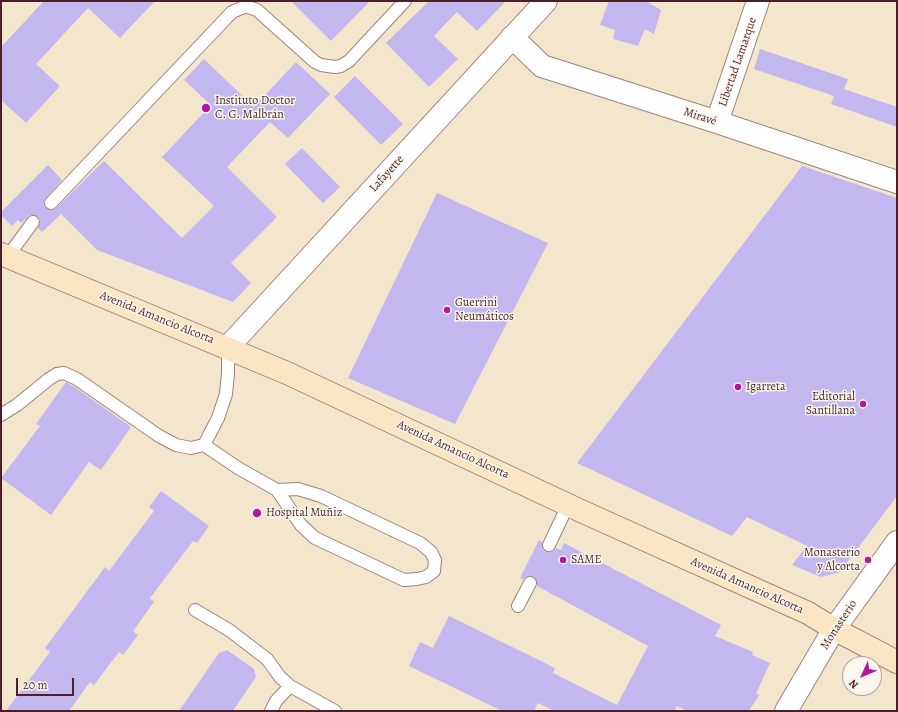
<!DOCTYPE html>
<meta charset="utf-8">
<style>
body{margin:0}
#map{position:relative;width:898px;height:712px;overflow:hidden;background:#f3e6cd;font-family:Alegreya,serif}
canvas{display:block}
.frame{position:absolute;inset:0;border:2px solid #4a1f2b;pointer-events:none}
.north{position:absolute;left:842px;top:656px;width:40px;height:40px;box-sizing:border-box;background:#fbf7ec;border:1px solid #b4a19f;border-radius:50%;rotate:226deg;font-size:11px;font-weight:700;line-height:16px;text-align:center;color:#4a1f2b}
.north::after{content:'';display:block;margin:auto;width:14px;height:18px;background:#b5179e;clip-path:polygon(50% 0,100% 100%,50% 72%,0 100%)}
.scale{position:absolute;left:16px;top:678px;width:58px;height:18px;box-sizing:border-box;border:2px solid #4a1f2b;border-top:0;padding-left:5px;font-size:12px;line-height:14px;white-space:nowrap;color:#4a1f2b;-webkit-text-stroke:3px #fbf7ec;paint-order:stroke}
</style>
<div id="map">
<canvas width="898" height="712"></canvas>
<div class="frame"></div>
<div class="north">N</div>
<div class="scale">20 m</div>
</div>
<script>
const ctx = document.querySelector('canvas').getContext('2d');
ctx.lineJoin = 'round';
function paint(path, color) {
  ctx.fillStyle = color;
  ctx.fill(path, 'evenodd');
}
function poly(rows) {
  const path = new Path2D();
  for (const r of rows) {
    path.moveTo(r[0], r[1]);
    for (let i = 2; i < r.length; i += 2) path.lineTo(r[i], r[i + 1]);
  }
  return path;
}
function stroke(path, color, width, dash) {
  ctx.strokeStyle = color;
  ctx.lineWidth = width;
  ctx.lineCap = dash ? 'butt' : 'round';
  ctx.setLineDash(dash || []);
  ctx.stroke(path);
}
function write(font, color, halo, rows, align = 'center') {
  ctx.font = font + ' Alegreya,serif';
  ctx.lineWidth = 3;
  ctx.setLineDash([]);
  ctx.textBaseline = 'middle';
  ctx.strokeStyle = halo;
  ctx.fillStyle = color;
  for (const [text, x, y, turn = 0] of rows) {
    ctx.save();
    ctx.translate(x, y);
    ctx.rotate((+turn || 0) * Math.PI / 180);
    ctx.textAlign = isNaN(turn) ? turn : align;
    if (halo) ctx.strokeText(text, 0, 0);
    ctx.fillText(text, 0, 0);
    ctx.restore();
  }
}
const building = poly([
 [44,1,155,1,120,38,88,8,36,64,60,86,26,123,1,100,1,47],
 [291,1,370,1,331,41],
 [429,1,506,1,477,31,457,12,434,36,458,59,429,87,386,43],
 [609,1,646,1,661,10,654,34,645,29,638,46,613,39,615,30,600,25],
 [760,49,848,79,844,89,897,107,897,127,831,104,834,96,754,69],
 [204,59,254,107,296,62,330,94,288,138,270,122,227,167,277,217,231,263,251,283,233,302,97,250,61,214,42,232,38,228,40,222,40,219,37,216,33,215,30,215,21,223,18,220,12,226,1,215,1,212,48,165,62,180,44,201,46,208,53,210,56,208,104,161,182,238,214,206,162,157,211,105,184,80],
 [355,76,403,124,381,145,334,97],
 [302,148,340,187,323,203,285,164],
 [802,166,897,198,897,496,840,572,821,577,792,565,807,546,747,517,732,536,577,463],
 [437,193,548,243,455,424,348,378],
 [66,382,73,386,131,427,101,470,89,462,51,515,1,478,40,426,36,424],
 [161,491,209,526,197,543,193,541,150,598,154,602,133,631,138,635,123,655,119,652,94,685,90,682,69,711,6,711,50,652,45,648,105,567,109,571,154,511,149,507],
 [539,540,542,542,542,546,543,550,549,552,553,551,556,548,561,550,564,543,721,625,715,636,753,652,752,655,770,663,756,694,759,695,749,711,687,711,677,706,674,711,554,711,538,703,534,711,502,711,409,666,420,642,433,648,449,616,555,668,553,673,617,705,648,646,537,586,537,582,534,577,529,576,523,579,520,578],
 [227,650,254,669,256,677,233,711,179,711,219,653]
]);
const lane = poly([
 [51,203,232,12,244,7,248,7,257,10,315,62,321,65,335,67,341,66,349,61,405,1],
 [8,256,33,222],
 [1,415,17,405,49,379,57,374,64,373,77,379,159,436,176,445,191,448,204,445,238,468,277,490,301,525,315,538,404,580,417,579,426,577,434,571,435,560,431,552,420,543,321,496,298,489,277,490],
 [204,445,218,418,226,394,228,373,228,347],
 [549,545,568,505],
 [518,606,530,583],
 [195,610,229,630,267,659,280,677,290,686,335,711],
 [271,711,276,701,290,686]
]);
const street = poly([
 [512,37,542,66,717,122,897,182],
 [717,122,758,1],
 [228,347,546,1],
 [786,711,834,629,897,542]
]);
const secondary = poly([
 [1,254,287,373,581,511,808,613,834,629,897,662]
]);
const markers = [
 [206,108,5,"#b5179e"],
 [447,310,4,"#b5179e"],
 [738,387,4,"#b5179e"],
 [863,404,4,"#b5179e"],
 [257,513,5,"#b5179e"],
 [563,560,4,"#b5179e"],
 [868,560,4,"#b5179e"]
];
const streetNames = [
 ["Libertad Lamarque",738,62,-71],
 ["Miravé",700,117,18],
 ["Lafayette",387,174,-48],
 ["Avenida Amancio Alcorta",157,318,22],
 ["Avenida Amancio Alcorta",453,450,25],
 ["Avenida Amancio Alcorta",747,586,24],
 ["Monasterio",839,625,-57]
];
const poiNames = [
 ["Instituto Doctor",215,101],
 ["C. G. Malbrán",215,115],
 ["Guerrini",455,303],
 ["Neumáticos",455,317],
 ["Igarreta",746,387],
 ["Editorial",855,397,"right"],
 ["Santillana",855,411,"right"],
 ["Hospital Muñiz",266,513],
 ["Monasterio",860,553,"right"],
 ["y Alcorta",860,567,"right"],
 ["SAME",571,560]
];
paint(building, '#c3b7f0');
stroke(lane, '#9e827c', 14);
stroke(street, '#9e827c', 24);
stroke(secondary, '#9e827c', 24);
stroke(lane, '#fff', 12);
stroke(street, '#fff', 22);
stroke(secondary, '#fbe6c3', 22);
for (const [x, y, r, color] of markers) {
  const dot = new Path2D();
  dot.arc(x, y, r, 0, 2 * Math.PI);
  ctx.fillStyle = color;
  ctx.fill(dot);
  stroke(dot, '#fbf7ec', 1.5);
}
write('12px', '#4a1f2b', '#fbf7ec', streetNames);
write('12px', '#4a1f2b', '#fbf7ec', poiNames, 'left');
</script>
